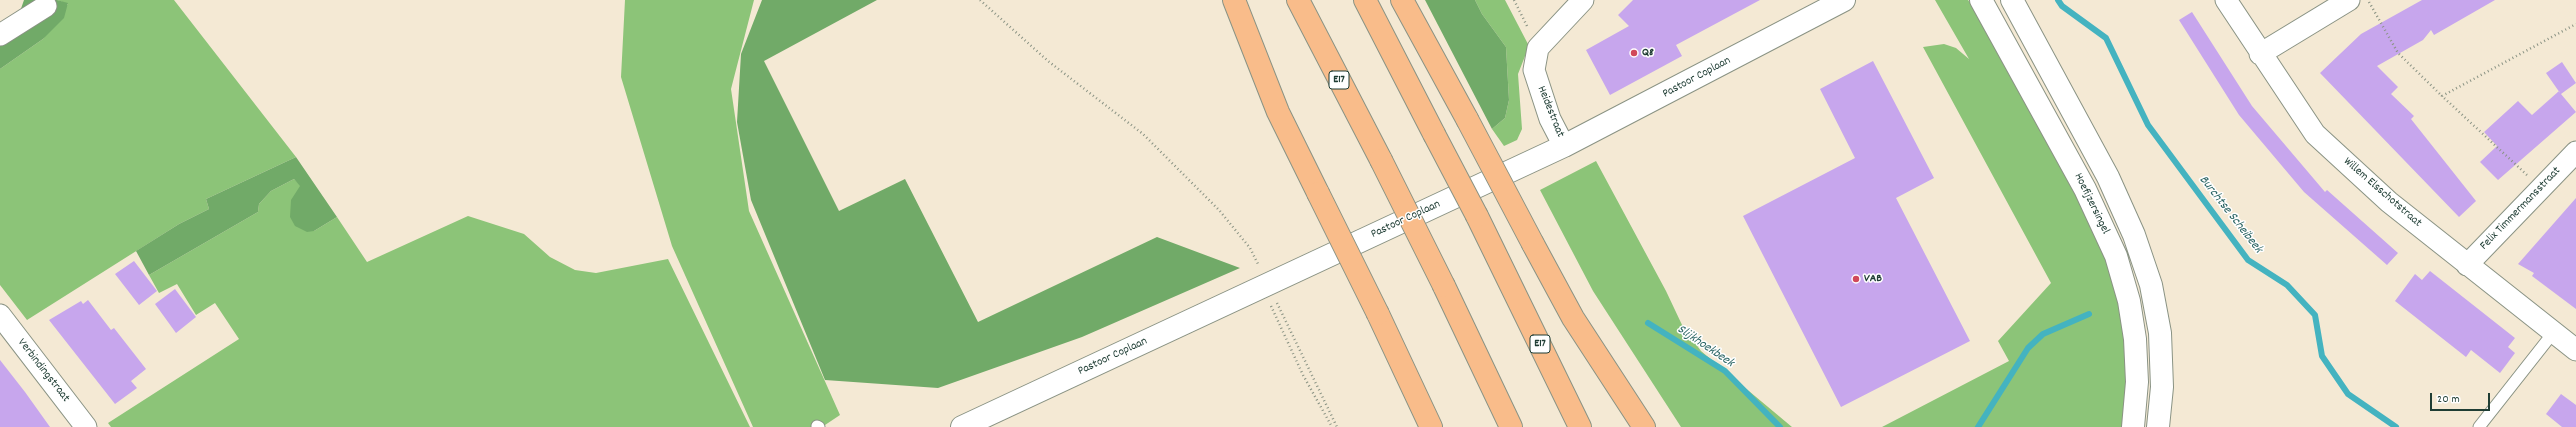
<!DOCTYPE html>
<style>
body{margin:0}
#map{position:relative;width:2576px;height:427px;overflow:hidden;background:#f4e9d4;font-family:Dekko,sans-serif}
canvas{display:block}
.scale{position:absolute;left:2430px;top:393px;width:60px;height:18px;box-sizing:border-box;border:2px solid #1f3d34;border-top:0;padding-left:5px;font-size:12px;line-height:14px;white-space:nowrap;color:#1f3d34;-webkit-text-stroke:3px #fff;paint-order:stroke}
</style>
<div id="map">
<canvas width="2576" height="427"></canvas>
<div class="scale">20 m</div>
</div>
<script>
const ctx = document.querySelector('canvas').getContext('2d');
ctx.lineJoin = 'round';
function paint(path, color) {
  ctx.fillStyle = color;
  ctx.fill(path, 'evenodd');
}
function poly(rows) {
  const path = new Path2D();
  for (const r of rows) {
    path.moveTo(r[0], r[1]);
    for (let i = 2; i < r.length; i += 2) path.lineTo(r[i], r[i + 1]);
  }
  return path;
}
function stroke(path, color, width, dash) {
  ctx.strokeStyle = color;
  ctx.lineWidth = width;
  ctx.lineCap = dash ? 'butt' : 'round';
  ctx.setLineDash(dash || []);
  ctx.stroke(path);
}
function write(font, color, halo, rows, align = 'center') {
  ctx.font = font + ' Dekko,sans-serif';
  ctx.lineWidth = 3;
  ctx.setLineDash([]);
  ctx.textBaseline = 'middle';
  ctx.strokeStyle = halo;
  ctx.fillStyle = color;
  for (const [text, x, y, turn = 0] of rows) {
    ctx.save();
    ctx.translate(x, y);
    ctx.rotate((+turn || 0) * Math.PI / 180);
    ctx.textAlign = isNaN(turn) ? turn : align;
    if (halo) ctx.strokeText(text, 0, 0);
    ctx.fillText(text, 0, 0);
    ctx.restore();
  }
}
const green = poly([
 [57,0,174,0,296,157,206,199,209,209,179,224,27,320,0,285,0,69,43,39,68,4],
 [625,0,754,0,731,89,749,211,840,415,822,427,753,427,672,246,621,77],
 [1475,0,1505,0,1529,46,1518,74,1522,129,1517,140,1504,146,1492,129,1505,118,1509,100,1506,47,1482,14],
 [1935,0,1968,0,1978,12,2078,195,2104,249,2122,307,2128,356,2126,427,1882,427,2009,361,1998,341,2051,283,1923,47,1944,44,1956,48,1969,59],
 [1596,161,1666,291,1683,327,1701,351,1792,427,1681,427,1593,291,1540,190],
 [294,179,301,185,314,231,337,217,367,262,468,216,524,234,550,257,575,270,596,273,668,259,750,427,111,427,108,423,239,339,215,303,196,315,177,284,159,293,149,275,258,212,259,204,271,191]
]);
const forest = poly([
 [24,0,57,0,68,3,64,18,43,39,0,69,0,38,15,26],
 [762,0,877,0,764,61,839,211,905,179,978,322,1157,237,1240,268,1082,337,938,388,825,380,751,200,737,122,741,54],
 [1425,0,1475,0,1482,14,1506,47,1509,100,1505,118,1492,129],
 [296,157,337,217,314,231,307,232,295,226,290,217,291,200,300,186,294,179,271,191,259,204,258,212,149,275,136,251,179,224,209,209,206,199]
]);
const stream = poly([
 [2058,0,2062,6,2106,38,2148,125,2248,260,2287,285,2315,315,2322,356,2348,394,2396,427],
 [1648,323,1725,371,1780,427],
 [1978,427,2028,348,2043,334,2089,314]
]);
const building = poly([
 [1633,0,1760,0,1676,45,1682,56,1610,95,1586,50,1629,26,1618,15],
 [2422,0,2495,0,2434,35,2431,30,2423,40,2377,66,2398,87,2391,94,2414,116,2411,119,2476,201,2459,217,2320,73,2361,34],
 [2192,12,2252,106,2325,192,2327,190,2398,253,2387,265,2304,192,2239,115,2179,20],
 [1873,61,1934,178,1896,198,1970,341,1841,407,1743,216,1855,158,1820,89],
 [2562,62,2576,83,2561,94,2576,112,2498,180,2480,162,2497,146,2484,132,2518,101,2532,115,2559,91,2560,93,2546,73],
 [2576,198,2576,309,2532,276,2534,273,2518,264],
 [134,261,157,291,139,305,115,274],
 [2430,271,2515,338,2508,347,2515,353,2500,373,2471,350,2466,357,2395,301,2415,274,2422,280],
 [175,289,196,317,176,333,155,304],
 [88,300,111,330,114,328,146,369,131,381,137,388,115,404,49,320,81,301,83,304],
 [0,360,25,392,50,427,0,427],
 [2561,394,2576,405,2576,427,2562,427,2546,414]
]);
const path = poly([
 [980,0,1048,61,1143,134,1219,210,1250,248,1259,266],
 [1514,0,1528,28],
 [2369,2,2398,53,2442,96],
 [2527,175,2442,96,2576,24],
 [1277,303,1337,427],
 [1271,306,1303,375,1332,427]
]);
const service = poly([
 [817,426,819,427],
 [2479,427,2553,333]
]);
const minor = poly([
 [2226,0,2315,134,2389,202,2576,350],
 [0,35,46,6],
 [2260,54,2349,0],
 [1564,146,1550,119,1534,70,1538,48,1583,0],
 [2467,265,2576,152],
 [0,315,86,427]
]);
const tertiary = poly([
 [1981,0,2085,189,2116,256,2129,301,2135,339,2137,382,2133,427],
 [2012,0,2108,177,2134,235,2151,285,2160,333,2162,387,2158,427],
 [962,427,1564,146,1844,0]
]);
const motorway = poly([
 [1234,0,1278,112,1318,193],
 [1298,0,1381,160],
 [1365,0,1434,134],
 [1402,0,1467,119],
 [1477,216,1580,427],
 [1533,244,1573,318,1644,427],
 [1444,286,1511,427],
 [1378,314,1431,427]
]);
const motorwayBridge = poly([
 [1467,119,1533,244],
 [1434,134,1477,216],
 [1381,160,1444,286],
 [1318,193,1378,314]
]);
const markers = [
 [1634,53,4,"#d1495b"],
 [1856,279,4,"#d1495b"]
];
const shields = [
 [1339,80,20],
 [1540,344,20]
];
const shieldNames = [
 ["E17",1339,80],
 ["E17",1540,344]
];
const poiNames = [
 ["Q8",1642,53],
 ["VAB",1864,279]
];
const streetNames = [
 ["Pastoor Coplaan",1697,78,-28],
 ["Heidestraat",1550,112,68],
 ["Willem Elsschotstraat",2382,193,41],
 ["Hoefijzersingel",2091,204,64],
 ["Felix Timmermansstraat",2521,209,-46],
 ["Pastoor Coplaan",1406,220,-25],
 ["Pastoor Coplaan",1113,357,-25],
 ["Verbindingstraat",43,371,52]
];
const waterNames = [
 ["Burchtse Scheibeek",2230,215,52],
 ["Slijkhoekbeek",1705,347,34]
];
paint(green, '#8cc478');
paint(forest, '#71aa68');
stroke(stream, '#44b3c0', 6);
paint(building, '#c7a6ed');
stroke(service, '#8a9384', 13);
stroke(minor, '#8a9384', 23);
stroke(tertiary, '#8a9384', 24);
stroke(motorway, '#8a9384', 24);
stroke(path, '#8a9384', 2.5, [1, 3]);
stroke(service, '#fff', 11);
stroke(minor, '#fff', 21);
stroke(tertiary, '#fff', 22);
stroke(motorway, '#f9bc8a', 22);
stroke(motorwayBridge, '#8a9384', 24, []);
stroke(motorwayBridge, '#f9bc8a', 22);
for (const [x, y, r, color] of markers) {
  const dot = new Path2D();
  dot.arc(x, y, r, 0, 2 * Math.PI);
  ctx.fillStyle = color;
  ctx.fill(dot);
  stroke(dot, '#fff', 1.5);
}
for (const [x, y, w] of shields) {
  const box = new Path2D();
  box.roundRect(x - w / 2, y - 9, w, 18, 3);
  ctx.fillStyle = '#fff';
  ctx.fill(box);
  stroke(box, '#1f3d34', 1);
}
write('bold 11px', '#1f3d34', null, shieldNames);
write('bold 12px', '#1f3d34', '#fff', poiNames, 'left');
write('12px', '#1f3d34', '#fff', streetNames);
write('italic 13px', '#2c6665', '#fff', waterNames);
</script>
